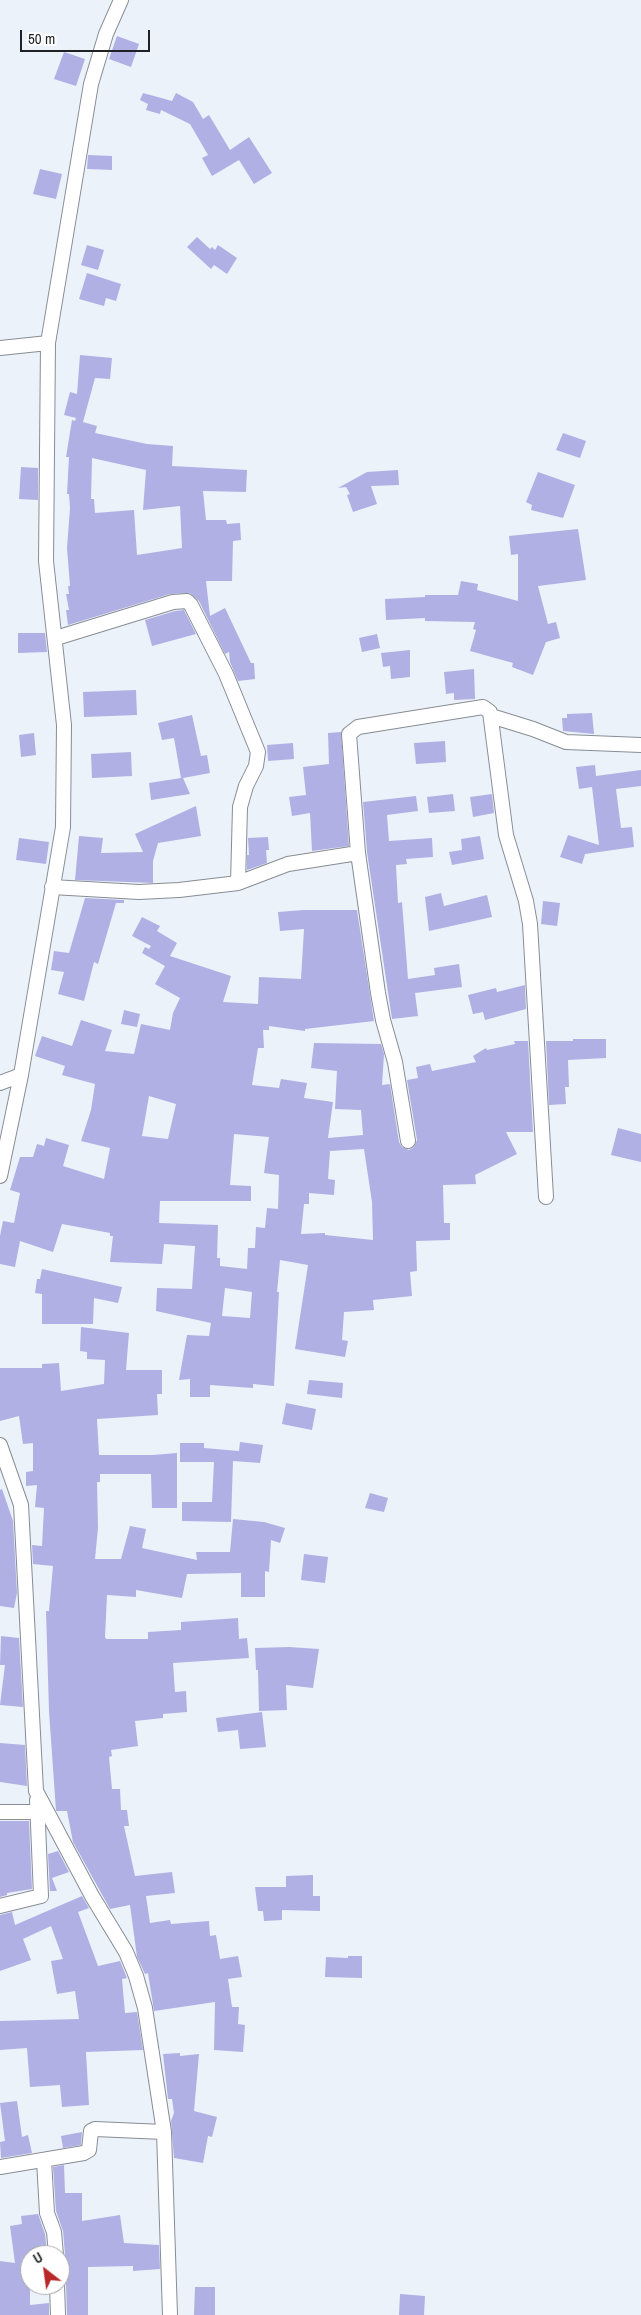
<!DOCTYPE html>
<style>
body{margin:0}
#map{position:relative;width:641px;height:2315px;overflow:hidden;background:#ecf2fa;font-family:"Archivo Narrow",sans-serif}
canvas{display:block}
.north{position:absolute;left:20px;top:2245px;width:50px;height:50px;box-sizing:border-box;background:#fff;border:1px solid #a5a6a7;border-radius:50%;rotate:330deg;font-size:14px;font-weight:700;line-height:20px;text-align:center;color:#1f2124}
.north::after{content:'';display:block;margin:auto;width:18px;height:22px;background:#b72827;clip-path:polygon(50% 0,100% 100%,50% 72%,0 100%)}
.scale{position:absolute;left:20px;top:30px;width:130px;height:22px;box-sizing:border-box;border:2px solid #1f2124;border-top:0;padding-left:6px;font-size:15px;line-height:18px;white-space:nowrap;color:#1f2124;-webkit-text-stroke:4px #fff;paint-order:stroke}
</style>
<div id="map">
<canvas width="641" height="2315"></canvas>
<div class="north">U</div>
<div class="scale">50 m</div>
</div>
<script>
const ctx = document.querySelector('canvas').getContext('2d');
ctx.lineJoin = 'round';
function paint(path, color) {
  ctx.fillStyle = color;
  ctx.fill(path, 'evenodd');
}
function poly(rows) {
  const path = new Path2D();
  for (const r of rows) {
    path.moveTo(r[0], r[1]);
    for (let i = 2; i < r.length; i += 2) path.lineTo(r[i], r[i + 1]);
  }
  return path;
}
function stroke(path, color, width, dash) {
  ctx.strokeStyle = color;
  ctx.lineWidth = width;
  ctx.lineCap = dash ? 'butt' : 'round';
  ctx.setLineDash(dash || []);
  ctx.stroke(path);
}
const building = poly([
 [117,36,139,44,131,67,109,59],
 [64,52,85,59,76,86,54,79],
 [143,93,172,101,176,93,193,102,203,119,209,115,230,150,249,137,272,173,254,184,239,160,212,176,202,158,208,155,190,124,161,110,160,114,146,110,148,104,140,100],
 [88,155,112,156,112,170,87,169],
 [40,169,62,174,56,199,33,194],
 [197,237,210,249,212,247,215,250,218,245,237,258,227,274,214,265,211,269,187,247],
 [87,245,104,250,98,270,81,265],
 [87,273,121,284,116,301,106,298,104,306,79,299],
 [80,355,112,358,110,379,95,378,83,422,97,426,95,433,147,444,173,446,172,466,247,470,246,492,203,491,206,520,226,520,227,524,240,523,241,540,233,541,232,581,206,581,210,616,225,608,251,663,254,663,255,679,238,681,230,662,229,652,225,654,199,601,190,593,170,594,68,625,66,610,69,610,66,594,69,594,68,586,70,586,67,548,70,508,69,494,67,494,69,457,66,457,72,420,75,421,76,418,64,415,70,392,77,394],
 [92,458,146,470,143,510,180,506,182,548,137,555,134,510,95,513,94,499,91,499],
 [563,433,586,441,580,458,556,450],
 [21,467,38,468,38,500,19,499],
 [398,470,399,485,371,486,377,504,353,512,347,495,350,494,346,487,338,488,367,472],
 [538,472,575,485,563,518,531,510,532,505,526,502],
 [578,529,586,580,538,586,548,624,556,622,560,638,546,642,533,675,512,667,513,663,470,651,476,630,473,629,475,622,425,621,425,618,386,620,385,599,425,597,425,595,458,595,461,581,478,584,477,590,518,601,518,554,511,555,509,536],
 [184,610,196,634,152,646,145,620,175,611],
 [18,633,45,633,47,652,18,653],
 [377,634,380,648,362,652,359,638],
 [410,650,410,677,391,679,390,666,383,667,381,653],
 [474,669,475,699,454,700,454,693,446,694,444,672],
 [136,690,137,715,84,717,83,692],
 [592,713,594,734,563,731,562,718,567,718,567,714],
 [192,715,201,756,207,755,210,773,183,778,190,794,151,800,149,783,181,778,174,738,162,740,158,723],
 [341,732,349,846,312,851,310,813,292,816,289,797,306,795,303,767,329,764,328,733],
 [34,733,36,755,21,757,19,735],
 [445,741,446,762,416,764,414,743],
 [293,743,294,759,268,761,267,745],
 [131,752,132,776,92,778,91,754],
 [595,765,596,776,641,770,641,786,616,789,621,828,632,827,634,847,585,854,582,864,560,857,568,835,599,845,592,787,579,789,576,767],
 [453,794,455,811,429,813,427,797],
 [492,794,494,813,473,817,470,797],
 [416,796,418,811,387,815,389,841,432,838,433,857,406,859,407,864,396,865,398,903,402,902,408,979,435,975,434,968,459,964,462,987,415,993,418,1016,392,1019,367,852,363,802],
 [196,806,201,836,158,843,153,861,153,883,75,880,79,836,103,838,101,853,143,852,135,834],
 [480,836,484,859,452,865,449,852,462,850,461,839],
 [268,837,269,850,266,850,267,863,247,870,247,855,249,855,248,838],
 [19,838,49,842,46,864,16,860],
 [441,893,444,906,487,895,492,917,429,931,425,897],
 [85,898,124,900,124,903,116,903,98,964,94,962,84,1001,58,994,64,972,51,970,54,951,69,953],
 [543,901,560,903,557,926,541,924],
 [304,910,357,910,374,1021,305,1029,305,1031,269,1026,269,1030,263,1030,264,1048,258,1048,252,1085,279,1088,281,1079,307,1083,304,1098,333,1102,328,1138,363,1135,361,1110,335,1109,337,1071,311,1068,314,1043,381,1044,384,1054,382,1085,390,1084,399,1142,402,1147,409,1150,414,1147,417,1140,407,1080,418,1078,416,1067,430,1064,432,1071,476,1062,473,1056,486,1048,487,1050,515,1044,514,1041,528,1041,533,1132,506,1132,517,1154,475,1175,476,1184,443,1185,444,1223,450,1223,450,1240,416,1241,417,1271,410,1272,412,1296,373,1300,374,1310,344,1312,342,1340,348,1341,345,1357,295,1349,308,1265,280,1260,277,1292,279,1292,274,1386,253,1384,253,1388,210,1385,210,1397,190,1397,190,1379,179,1380,187,1335,209,1336,211,1323,156,1311,157,1288,192,1289,195,1246,164,1244,162,1264,110,1262,113,1236,110,1236,110,1233,62,1224,53,1252,20,1241,15,1267,0,1264,0,1236,3,1221,14,1223,20,1193,10,1190,20,1157,33,1157,37,1144,44,1146,46,1138,69,1145,63,1166,104,1179,110,1148,81,1141,91,1110,95,1084,62,1075,65,1066,35,1056,42,1036,72,1046,81,1020,112,1030,105,1051,134,1054,141,1024,170,1030,173,1013,180,998,155,984,165,966,142,953,145,947,149,949,151,946,132,936,142,917,160,926,157,931,177,943,170,956,231,976,223,1002,258,1004,259,977,301,979,304,929,280,931,278,912],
 [149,1096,176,1104,168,1139,142,1136],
 [234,1134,269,1137,264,1173,279,1175,278,1209,267,1208,265,1228,256,1227,255,1248,248,1248,247,1269,220,1266,220,1258,217,1258,218,1225,159,1223,160,1201,251,1201,251,1186,230,1185],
 [364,1149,372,1202,373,1240,325,1235,325,1233,301,1234,304,1204,309,1204,309,1193,334,1195,335,1180,328,1179,330,1151],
 [225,1288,252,1292,250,1318,222,1316],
 [525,985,526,1009,485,1020,483,1012,473,1014,468,995,496,988,497,992],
 [124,1010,140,1014,137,1027,121,1024],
 [573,1039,606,1039,606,1058,568,1060,569,1087,565,1087,566,1104,549,1105,546,1041,573,1041],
 [618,1128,641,1134,641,1162,611,1155],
 [42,1269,122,1287,118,1303,94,1298,93,1324,42,1324,42,1294,35,1293,37,1279,40,1279],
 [81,1327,129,1333,126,1370,162,1370,162,1394,157,1394,158,1415,97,1419,99,1455,153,1455,177,1453,177,1508,152,1508,151,1474,100,1474,100,1482,97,1482,98,1528,95,1559,121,1559,130,1526,146,1529,142,1548,197,1560,196,1552,230,1552,233,1519,264,1522,285,1528,280,1543,271,1540,269,1572,265,1571,265,1597,241,1597,241,1573,187,1574,182,1598,136,1590,136,1597,107,1595,105,1637,106,1639,148,1639,148,1632,181,1630,181,1622,238,1618,239,1639,247,1638,249,1658,173,1663,175,1692,186,1691,187,1712,163,1714,163,1718,135,1721,138,1746,111,1750,112,1756,109,1757,112,1789,120,1789,121,1810,127,1810,129,1826,124,1826,135,1876,172,1872,175,1893,146,1896,150,1923,170,1920,171,1924,209,1921,210,1936,216,1935,220,1959,238,1956,242,1977,228,1979,232,2007,239,2007,238,2024,245,2025,243,2052,214,2050,215,2002,154,2011,148,1973,145,1974,137,1957,130,1905,110,1909,73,1842,67,1811,56,1811,49,1711,46,1611,49,1611,53,1566,33,1564,32,1545,42,1546,44,1508,35,1507,37,1485,26,1486,26,1472,33,1471,33,1443,23,1444,19,1416,0,1421,0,1368,42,1368,42,1364,59,1363,61,1391,104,1384,105,1360,87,1359,87,1352,80,1351],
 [309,1380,343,1383,342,1398,307,1394],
 [286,1403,316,1409,312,1430,282,1424],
 [240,1442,263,1445,260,1463,233,1461,231,1522,182,1521,182,1502,212,1502,214,1462,180,1462,180,1443,204,1443,204,1448,239,1451],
 [2,1489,13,1521,17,1593,14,1608,0,1606,0,1490],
 [370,1493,388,1498,384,1512,365,1508],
 [304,1554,328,1557,325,1583,301,1580],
 [1,1636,19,1638,23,1707,0,1705,5,1665,0,1665],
 [289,1647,319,1649,313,1688,286,1685,287,1710,259,1711,258,1670,256,1670,255,1648],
 [262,1712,266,1747,240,1749,238,1730,218,1732,216,1718],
 [0,1743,25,1745,27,1786,0,1782],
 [0,1821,29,1821,32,1889,7,1893,7,1895,0,1897],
 [58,1851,69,1872,52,1878,57,1891,50,1891,48,1854],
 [313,1875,313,1896,320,1896,320,1911,282,1910,282,1920,264,1921,263,1911,258,1911,255,1887,286,1887,286,1876],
 [82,1896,89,1908,78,1912,98,1966,120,1961,127,1978,122,1979,125,2013,137,2012,143,2050,86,2052,89,2105,62,2107,60,2085,30,2087,27,2048,0,2050,0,2021,79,2019,75,1991,57,1994,51,1961,63,1959,51,1926,23,1939,31,1960,0,1971,0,1915,12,1912,15,1925],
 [348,1956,362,1956,362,1978,325,1977,326,1957,348,1958],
 [180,2053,180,2056,199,2054,194,2111,217,2117,212,2137,208,2136,203,2163,174,2158,171,2121,174,2113,172,2099,168,2099,163,2054],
 [17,2101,22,2137,28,2135,32,2153,1,2158,0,2142,5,2141,0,2103],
 [82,2132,81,2145,63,2148,61,2136],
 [64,2165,65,2193,82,2193,82,2221,120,2215,124,2243,159,2245,160,2269,133,2271,133,2266,88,2267,88,2315,67,2315,66,2285,60,2277,60,2263,65,2254,63,2231,56,2211,53,2167],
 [38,2214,45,2234,47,2252,30,2252,30,2305,49,2303,49,2315,0,2315,0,2261,15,2263,10,2226,22,2224,21,2216],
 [195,2287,215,2287,215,2315,194,2315],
 [400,2294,425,2296,424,2315,399,2315]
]);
const minor = poly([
 [0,348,48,343],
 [56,638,173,602,187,601,191,605,226,674,258,752,256,766,246,786,240,807,238,883],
 [491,716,533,729,566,742,641,745],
 [52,887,139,892,179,890,238,883,288,864,358,853],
 [0,1083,21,1075],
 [408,1141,395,1062,383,1020,378,993,358,853,349,734,358,727,483,707,490,712,506,835,526,901,530,924,546,1197],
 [0,1176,21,1075,63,827,64,725,46,561,48,343,91,84,106,34,121,0],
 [0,1445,21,1505,36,1791,92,1896,126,1952,136,1976,145,2008,164,2132,170,2315],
 [0,1812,39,1812],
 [0,1906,41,1896,37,1800],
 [44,2160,47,2213,54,2232,56,2255],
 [0,2167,84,2153,89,2150,91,2131,95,2129,164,2132],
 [57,2285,58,2315]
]);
paint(building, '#b0b0e4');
stroke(minor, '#888d94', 16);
stroke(minor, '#fff', 14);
</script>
